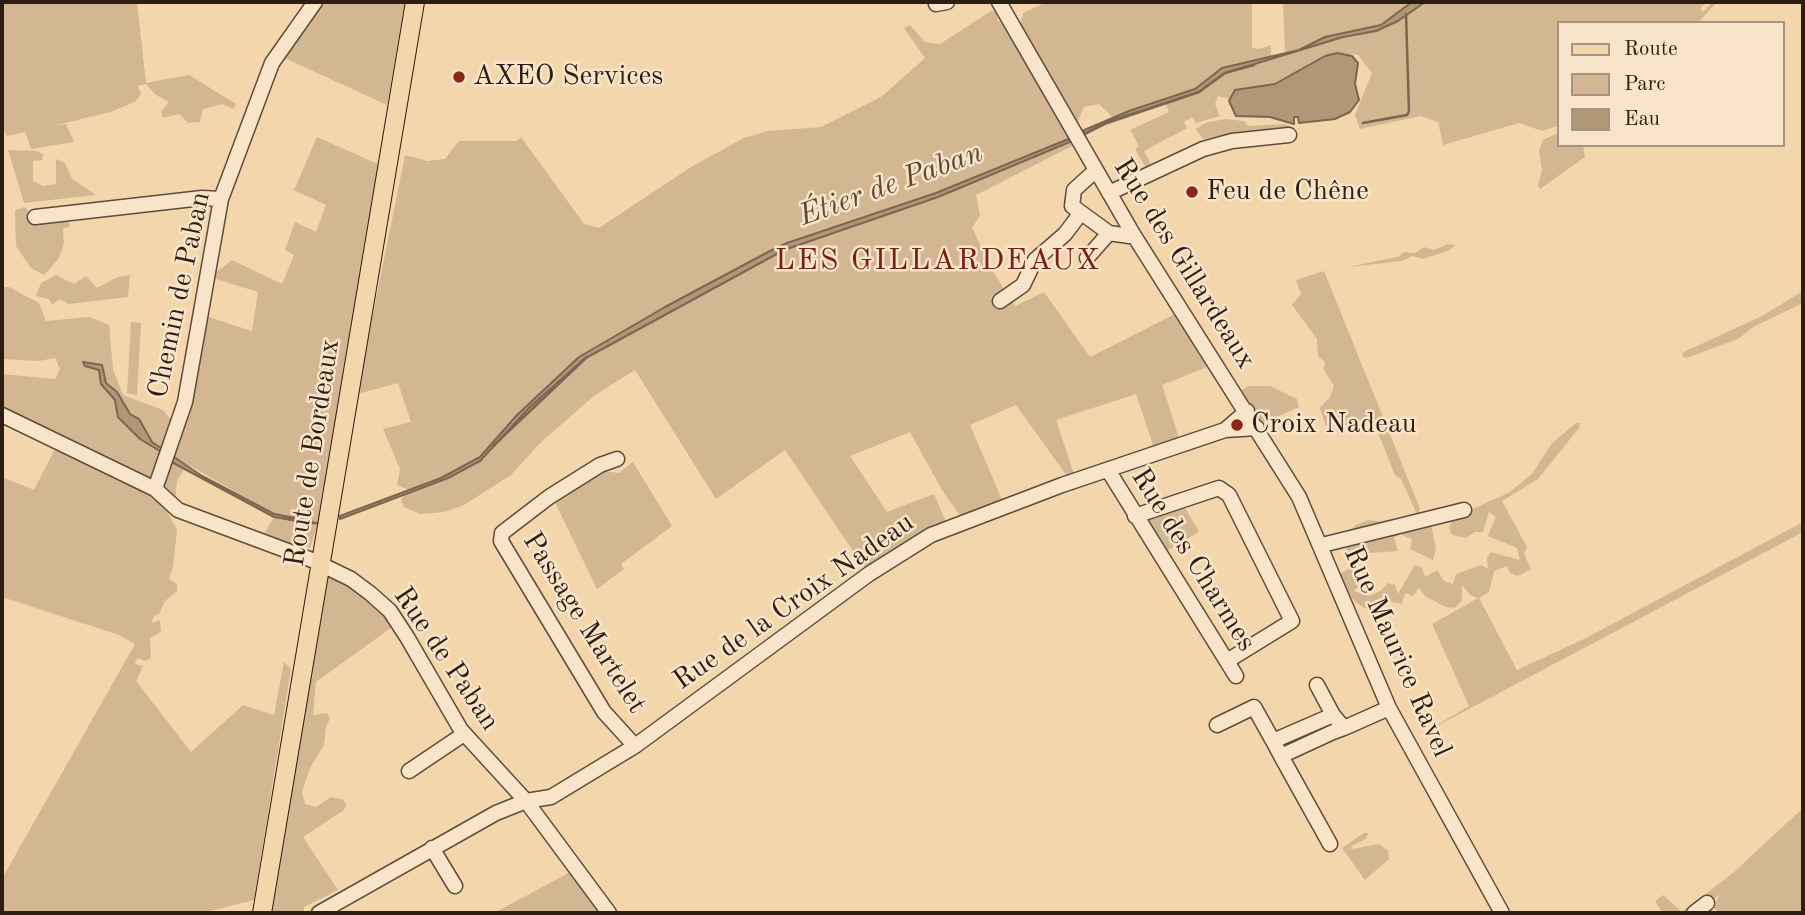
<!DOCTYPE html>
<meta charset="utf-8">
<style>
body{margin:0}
#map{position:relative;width:1805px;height:915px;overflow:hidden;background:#f4d6ac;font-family:"Old Standard TT",serif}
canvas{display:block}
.frame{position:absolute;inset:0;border:4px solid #2d1d13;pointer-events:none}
.legend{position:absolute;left:1557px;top:21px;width:228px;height:126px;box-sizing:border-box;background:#f8e4c9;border:2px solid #a79480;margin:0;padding:9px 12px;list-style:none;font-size:21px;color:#2d1d13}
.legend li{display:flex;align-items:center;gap:14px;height:35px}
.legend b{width:35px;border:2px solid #a79480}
</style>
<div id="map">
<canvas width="1805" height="915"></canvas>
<div class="frame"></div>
<ul class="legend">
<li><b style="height:9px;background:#f4d6ac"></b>Route</li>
<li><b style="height:19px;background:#d2b792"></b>Parc</li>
<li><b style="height:19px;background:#b09778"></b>Eau</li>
</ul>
</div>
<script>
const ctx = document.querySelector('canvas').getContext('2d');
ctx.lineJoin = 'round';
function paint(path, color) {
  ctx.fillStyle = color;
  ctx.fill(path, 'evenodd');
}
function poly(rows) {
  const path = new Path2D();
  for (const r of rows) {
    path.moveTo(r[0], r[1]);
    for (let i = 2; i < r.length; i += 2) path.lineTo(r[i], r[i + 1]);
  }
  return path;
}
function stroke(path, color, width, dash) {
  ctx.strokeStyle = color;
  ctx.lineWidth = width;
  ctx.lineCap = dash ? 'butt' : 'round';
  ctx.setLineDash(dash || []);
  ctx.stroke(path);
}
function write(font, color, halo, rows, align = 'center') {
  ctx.font = font + ' "Old Standard TT",serif';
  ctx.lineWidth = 5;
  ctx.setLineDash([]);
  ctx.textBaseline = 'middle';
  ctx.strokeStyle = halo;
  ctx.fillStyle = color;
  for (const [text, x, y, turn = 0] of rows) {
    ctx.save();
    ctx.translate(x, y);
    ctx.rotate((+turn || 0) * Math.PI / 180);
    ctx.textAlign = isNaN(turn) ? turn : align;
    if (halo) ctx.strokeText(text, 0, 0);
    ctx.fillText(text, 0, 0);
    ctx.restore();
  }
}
const green = poly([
 [2,2,137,2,146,83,189,75,236,104,234,109,222,104,203,109,200,122,188,123,179,114,163,118,161,112,169,102,156,95,146,84,138,86,141,94,135,102,110,112,53,126,66,124,74,142,31,149,25,132,7,136,2,127],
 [315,2,405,2,387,105,278,55],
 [1047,2,1252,2,1252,48,1259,49,1271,45,1271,56,1222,68,1195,89,1115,120,1099,104,1084,107,1076,125,1020,27,1023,13],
 [1283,2,1707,2,1700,9,1703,12,1712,2,1717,2,1698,23,1558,23,1558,126,1542,131,1519,123,1443,145,1438,122,1421,116,1360,129,1355,115,1372,73,1358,55,1337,53,1325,56,1275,84,1235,90,1230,99,1218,96,1215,104,1220,116,1196,123,1192,117,1184,122,1187,128,1144,151,1152,166,1146,168,1135,149,1139,146,1130,130,1169,112,1165,103,1199,92,1225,73,1285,53],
 [991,11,996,12,998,21,1003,23,1073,140,1072,146,976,195,980,216,972,227,990,267,1015,306,1044,292,1090,357,1175,314,1207,367,1162,385,1180,441,1154,448,1136,394,1056,420,1075,477,1069,479,1016,405,970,425,1003,502,961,517,942,490,910,432,850,456,887,512,934,494,946,522,914,536,866,570,785,450,716,499,635,370,594,396,539,444,511,475,464,505,444,512,420,514,404,507,401,500,404,496,448,478,480,461,522,415,517,415,480,457,441,478,409,490,397,485,400,469,383,429,411,422,398,383,357,394,405,155,428,161,445,159,459,141,516,141,521,137,584,224,599,228,691,167,744,138,768,131,821,127,881,97,925,58,904,28,910,25,925,42,940,44],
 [1225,119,1244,121,1248,126,1286,124,1291,128,1203,139,1196,129,1205,123],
 [1558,133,1558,145,1583,145,1585,157,1540,189,1538,185,1542,171,1539,150,1543,140],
 [317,137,378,164,318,523,310,548,263,536,274,517,311,523,311,521,274,514,180,460,175,464,184,469,177,481,175,504,161,483,161,473,147,481,2,410,2,374,55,379,60,369,55,358,39,361,2,359,2,287,9,287,39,303,46,321,90,317,109,325,113,369,123,395,163,410,172,421,198,378,199,314,252,331,258,292,210,277,232,260,282,284,294,255,285,250,295,222,316,232,326,205,294,190],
 [8,150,37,151,43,154,42,160,33,161,33,181,43,186,56,184,56,159,65,163,72,179,96,195,24,203],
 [25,207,39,224,67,218,70,226,63,229,64,243,59,258,44,275,31,268,16,246,15,210],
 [1448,244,1456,245,1448,251,1422,259,1412,256,1402,261,1348,267,1397,257,1404,252,1415,253,1424,247,1434,250],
 [1324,271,1420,509,1418,514,1431,524,1436,549,1433,560,1410,549,1412,539,1400,534,1394,538,1398,551,1355,554,1346,551,1354,526,1368,520,1384,522,1385,528,1417,514,1401,479,1395,475,1376,428,1370,424,1326,426,1324,421,1320,408,1330,397,1334,386,1324,370,1325,362,1318,356,1317,339,1292,305,1301,294,1296,280],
 [56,275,74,284,86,276,97,288,118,277,130,275,128,297,69,304,59,299,52,305,49,299,36,296,41,283],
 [1803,291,1803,303,1753,327,1738,339,1686,358,1682,356,1684,352,1762,316],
 [131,322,141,323,137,395,127,393],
 [1248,386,1270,386,1297,399,1299,407,1263,423,1241,391],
 [1576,423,1580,423,1579,428,1538,479,1502,501,1527,547,1524,554,1531,569,1518,576,1510,573,1507,566,1494,571,1489,592,1479,598,1517,670,1586,638,1803,522,1803,532,1420,735,1469,706,1432,624,1478,598,1470,595,1462,585,1462,600,1455,608,1446,607,1425,596,1419,588,1413,596,1405,593,1402,604,1389,601,1378,604,1377,612,1366,609,1353,600,1340,574,1354,566,1361,583,1354,591,1369,596,1380,591,1388,583,1395,585,1398,594,1415,565,1422,568,1425,577,1437,570,1444,581,1453,584,1456,574,1481,565,1488,569,1487,558,1491,552,1520,560,1517,548,1488,536,1496,517,1489,512,1483,532,1475,532,1466,538,1452,535,1449,527,1455,517,1510,492,1532,474,1552,443],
 [59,441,157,493,177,530,173,567,169,579,177,584,177,591,165,601,159,614,154,616,151,623,160,620,161,632,150,638,151,658,145,661,137,658,135,664,143,666,136,681,191,752,243,705,274,715,284,662,291,669,254,900,202,913,2,913,3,877,135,644,119,635,2,597,2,477,34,490],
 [633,462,672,526,621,564,624,569,597,589,553,498,603,471,619,473],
 [1182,503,1199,532,1163,553,1147,524,1149,518],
 [327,574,362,590,395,625,316,682,313,715,327,713,330,718,326,727,324,745,310,768,302,792,305,804,316,807,331,797,342,799,346,804,344,810,303,837,338,890,304,907,304,913,266,913,316,617,324,600],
 [1803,808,1803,913,1721,913,1714,909,1719,895,1694,913,1663,913,1655,901,1663,895,1682,912,1734,872],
 [1364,833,1368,833,1366,839,1351,846,1353,849,1378,844,1388,850,1389,859,1365,880,1342,848],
 [574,870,603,913,494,913]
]);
const water = poly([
 [1412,2,1425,2,1398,21,1376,31,1343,37,1225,73,1199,92,1106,122,1084,134,1082,131,1129,111,1195,89,1222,68,1299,50,1325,37,1381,25,1412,2],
 [1337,53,1352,56,1358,63,1355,84,1359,100,1350,112,1335,119,1299,123,1298,117,1294,117,1294,124,1270,117,1236,116,1229,101,1235,90,1275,84,1325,56,1337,53],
 [1071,138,1072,141,938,197,784,250,584,359,529,408,480,461,448,478,340,519,340,516,441,478,480,457,517,415,579,357,665,307,770,251,787,243,936,193,1071,138],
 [83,362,102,365,106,383,117,392,130,414,139,419,152,442,202,476,274,514,312,521,311,523,274,517,166,459,168,456,140,439,118,417,115,400,101,384,99,370,85,366,83,362]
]);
const stream = poly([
 [1363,123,1407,115,1409,111,1406,14],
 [1083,135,1107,123,1199,92,1225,73,1254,65],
 [493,446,587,357],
 [283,518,303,522],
 [310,523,318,523]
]);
const minor = poly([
 [999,2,1133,234,1299,497,1389,708,1502,913],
 [936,4,947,2],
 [1096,170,1074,190,1072,206,1109,233,1129,236,1133,234],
 [1109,193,1203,149,1232,141,1289,135],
 [35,217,202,198,221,199],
 [1087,258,1109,233],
 [1000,301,1023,285,1035,260,1065,234,1080,214],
 [1247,411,1225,430,1257,428],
 [2,415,155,489,178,510,312,560,351,579,371,594,390,611,407,637,461,730,526,801,609,913],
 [617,459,600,465,549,497,502,533,501,541,604,712,635,746],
 [1108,470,1236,676],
 [155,489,185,402,221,199,272,63,315,2],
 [1135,516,1219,488,1229,495,1292,621,1227,661],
 [1322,545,1464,510],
 [1317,685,1333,715],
 [1217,725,1254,707,1273,741],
 [1344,728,1333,715,1273,741,1281,756,1333,732,1344,728,1389,708],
 [1281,756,1330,844],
 [409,771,464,734],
 [432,848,455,886],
 [319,913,496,813,526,801,551,797,635,746,869,574,931,535,1062,485,1225,430],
 [1694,913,1707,903]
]);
const major = poly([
 [262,913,415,2]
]);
const markers = [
 [459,77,7,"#8f2418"],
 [1192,192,7,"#8f2418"],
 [1237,425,7,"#8f2418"]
];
const poiNames = [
 ["AXEO Services",473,77],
 ["Feu de Chêne",1206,192],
 ["Croix Nadeau",1251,425]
];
const streetNames = [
 ["Rue des Gillardeaux",1184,264,58],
 ["Chemin de Paban",180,295,-78],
 ["Route de Bordeaux",313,453,-81],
 ["Rue des Charmes",1193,560,58],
 ["Rue de la Croix Nadeau",794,602,-35],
 ["Passage Martelet",584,623,58],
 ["Rue Maurice Ravel",1397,652,66],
 ["Rue de Paban",446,659,56]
];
const waterNames = [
 ["Étier de Paban",891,185,-20]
];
const neighbourhoodNames = [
 ["LES GILLARDEAUX",938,261]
];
paint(green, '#d2b792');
paint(water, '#b09778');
stroke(water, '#7c6650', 2);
stroke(stream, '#7c6650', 2.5);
stroke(minor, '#5f4b39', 17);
stroke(major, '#2d1d13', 20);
stroke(minor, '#f8e4c9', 14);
stroke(major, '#f4d6ac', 18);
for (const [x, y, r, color] of markers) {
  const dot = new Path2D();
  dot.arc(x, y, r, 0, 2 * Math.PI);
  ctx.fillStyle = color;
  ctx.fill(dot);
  stroke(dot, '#f8e4c9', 2.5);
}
write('28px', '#2d1d13', '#f8e4c9', poiNames, 'left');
write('28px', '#2d1d13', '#f8e4c9', streetNames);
write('italic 30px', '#5b4836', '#f8e4c9', waterNames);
ctx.letterSpacing = '2px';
write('30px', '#7a1f14', '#f8e4c9', neighbourhoodNames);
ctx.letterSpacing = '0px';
</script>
